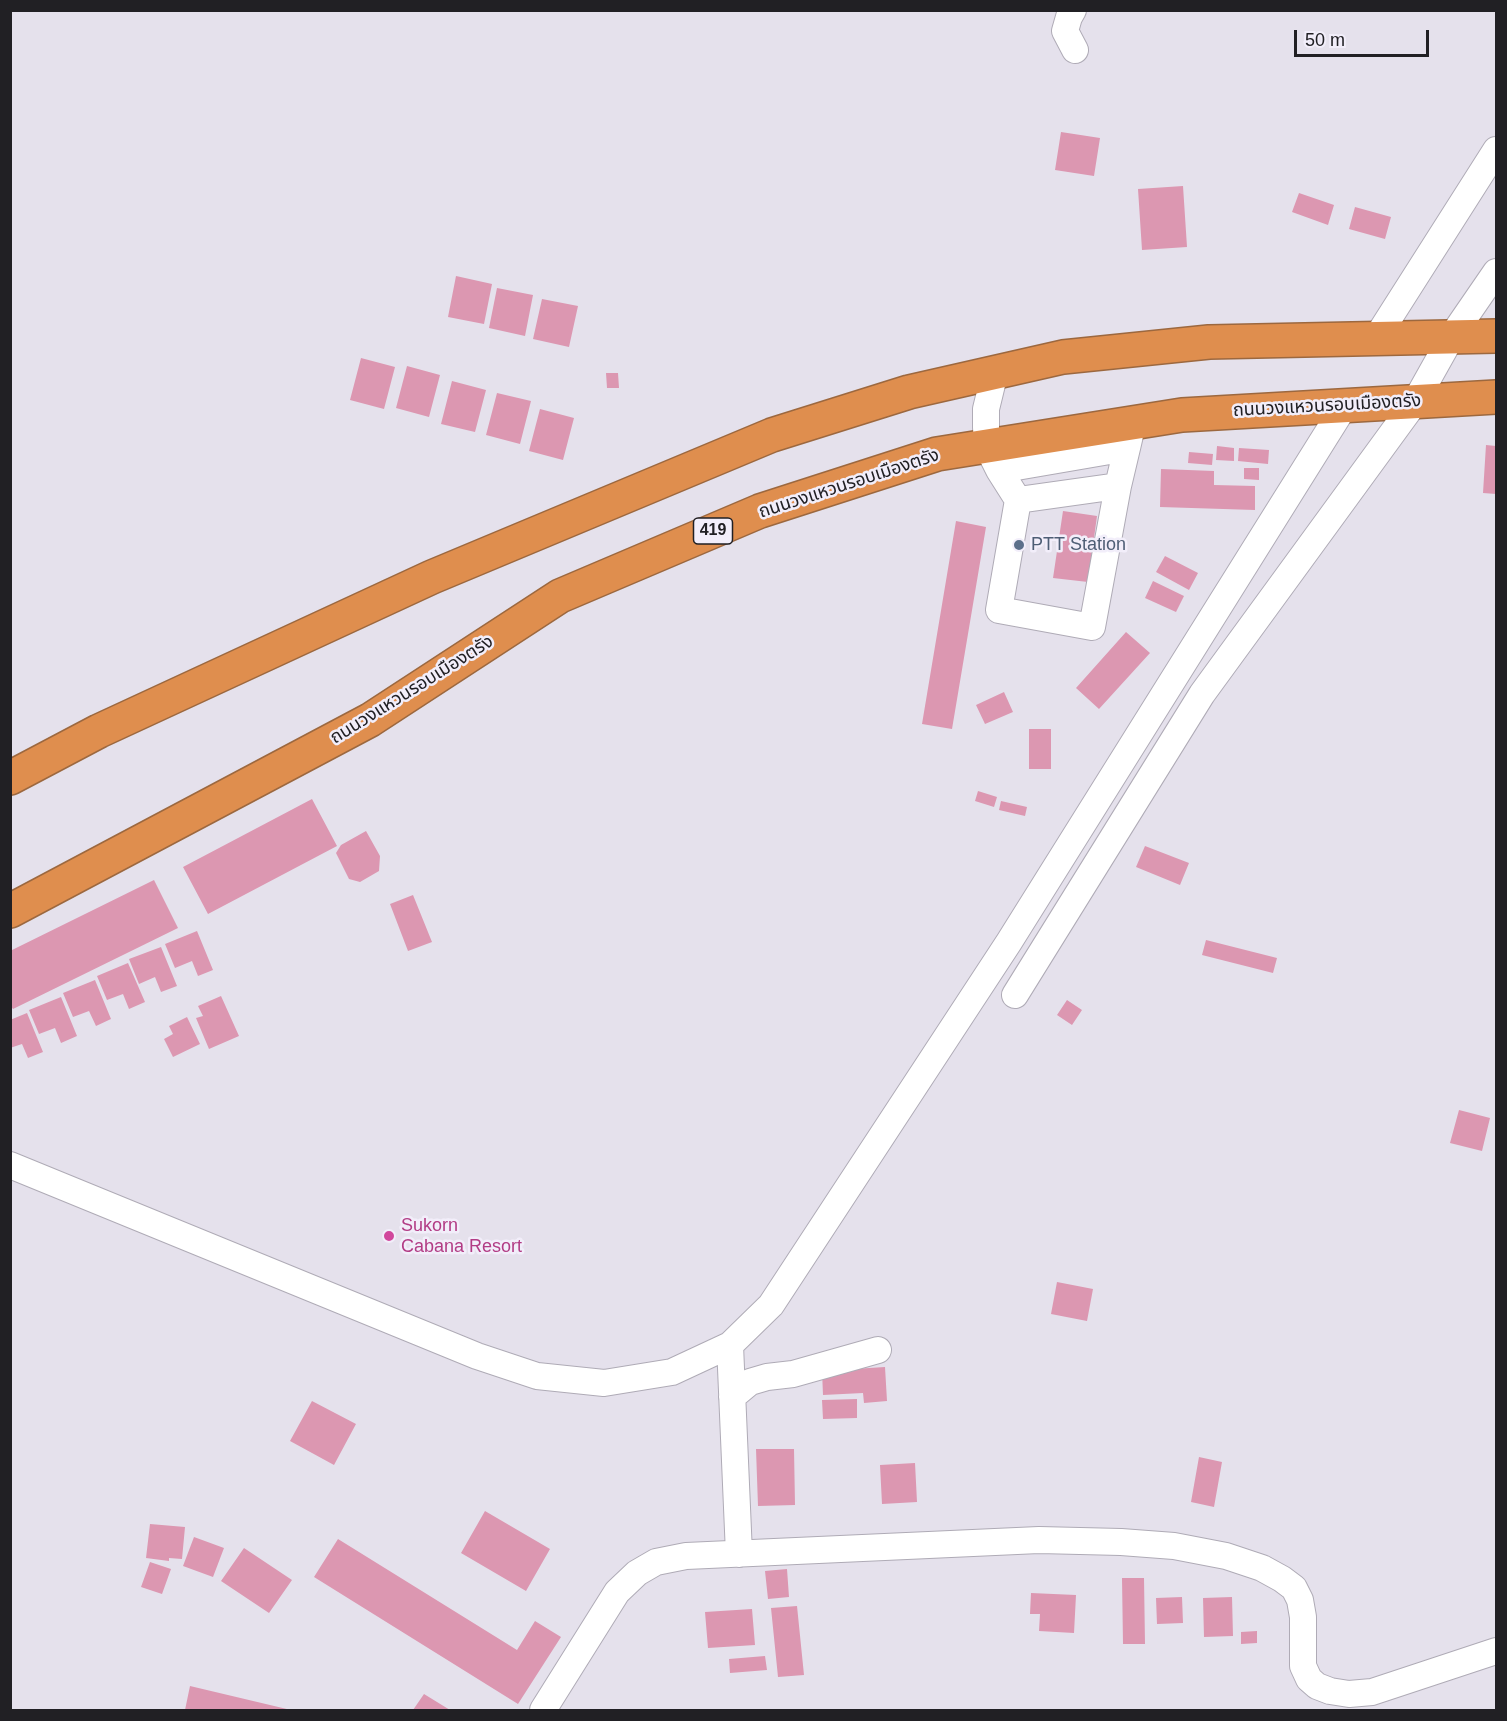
<!DOCTYPE html>
<meta charset="utf-8">
<style>
body{margin:0}
#map{position:relative;width:1507px;height:1721px;overflow:hidden;background:#e5e1ec;font-family:Arial,sans-serif}
canvas{display:block}
.frame{position:absolute;inset:0;border:12px solid #212024;pointer-events:none}
.scale{position:absolute;left:1294px;top:30px;width:135px;height:27px;box-sizing:border-box;border:3px solid #212024;border-top:0;padding-left:8px;font-size:18px;line-height:21px;white-space:nowrap;color:#212024;-webkit-text-stroke:4px #f2eefa;paint-order:stroke}
</style>
<div id="map">
<canvas width="1507" height="1721"></canvas>
<div class="frame"></div>
<div class="scale">50 m</div>
</div>
<script>
const ctx = document.querySelector('canvas').getContext('2d');
ctx.lineJoin = 'round';
function paint(path, color) {
  ctx.fillStyle = color;
  ctx.fill(path, 'evenodd');
}
function poly(rows) {
  const path = new Path2D();
  for (const r of rows) {
    path.moveTo(r[0], r[1]);
    for (let i = 2; i < r.length; i += 2) path.lineTo(r[i], r[i + 1]);
  }
  return path;
}
function stroke(path, color, width, dash) {
  ctx.strokeStyle = color;
  ctx.lineWidth = width;
  ctx.lineCap = dash ? 'butt' : 'round';
  ctx.setLineDash(dash || []);
  ctx.stroke(path);
}
function write(font, color, halo, rows, align = 'center') {
  ctx.font = font + ' Arial,"Noto Sans Thai",sans-serif';
  ctx.lineWidth = 5;
  ctx.setLineDash([]);
  ctx.textBaseline = 'middle';
  ctx.strokeStyle = halo;
  ctx.fillStyle = color;
  for (const [text, x, y, turn = 0] of rows) {
    ctx.save();
    ctx.translate(x, y);
    ctx.rotate((+turn || 0) * Math.PI / 180);
    ctx.textAlign = isNaN(turn) ? turn : align;
    if (halo) ctx.strokeText(text, 0, 0);
    ctx.fillText(text, 0, 0);
    ctx.restore();
  }
}
const building = poly([
 [1061,132,1100,138,1094,176,1055,170],
 [1183,186,1187,247,1142,250,1138,189],
 [1299,193,1334,205,1328,225,1292,212],
 [1355,207,1391,217,1385,239,1349,229],
 [456,276,492,284,484,324,448,317],
 [497,288,533,295,525,336,489,328],
 [542,299,578,306,569,347,533,339],
 [361,358,395,367,384,409,350,400],
 [407,366,440,375,429,417,396,408],
 [606,373,618,373,619,388,607,388],
 [452,381,486,390,475,432,441,424],
 [497,393,531,401,520,444,486,435],
 [540,409,574,418,563,460,529,451],
 [1486,445,1496,446,1496,494,1483,493],
 [1217,446,1234,448,1234,461,1216,460],
 [1239,448,1269,450,1268,464,1238,461],
 [1189,452,1213,454,1212,465,1188,463],
 [1244,468,1259,468,1259,480,1244,479],
 [1161,469,1214,471,1214,485,1255,486,1255,510,1160,507],
 [1063,511,1097,516,1088,582,1053,578],
 [956,521,986,527,952,729,922,724],
 [1165,556,1198,573,1189,590,1156,572],
 [1153,581,1184,596,1176,612,1145,598],
 [1126,632,1150,653,1099,709,1076,688],
 [1004,692,1013,712,985,724,976,705],
 [1029,729,1051,729,1051,769,1029,769],
 [978,791,997,797,994,807,975,801],
 [312,799,337,846,208,914,183,867],
 [1001,801,1027,807,1025,816,999,810],
 [366,831,380,856,379,871,360,882,349,879,336,853,341,845],
 [1145,846,1189,863,1180,885,1136,867],
 [154,880,178,928,13,1009,10,1005,10,951],
 [413,895,432,942,408,951,390,904],
 [197,931,213,970,198,976,192,961,175,968,165,944],
 [1206,940,1277,958,1273,973,1202,955],
 [161,947,177,986,161,992,155,977,139,984,129,959],
 [128,963,145,1002,129,1009,123,994,107,1000,97,976],
 [95,980,111,1019,96,1026,89,1011,73,1017,63,993],
 [221,996,239,1036,209,1049,196,1018,203,1016,198,1006],
 [61,997,77,1036,61,1043,55,1028,39,1034,29,1010],
 [1067,1000,1082,1010,1072,1025,1057,1015],
 [27,1013,43,1052,28,1058,22,1044,10,1048,10,1020],
 [187,1017,200,1044,173,1057,164,1039,173,1034,169,1026],
 [1459,1110,1490,1118,1482,1151,1450,1143],
 [1057,1282,1093,1289,1087,1321,1051,1314],
 [885,1367,887,1401,864,1403,863,1393,823,1395,822,1371],
 [857,1399,857,1418,823,1419,822,1400],
 [312,1401,356,1424,334,1465,290,1441],
 [756,1449,794,1449,795,1505,758,1506],
 [1199,1457,1222,1462,1214,1507,1191,1502],
 [915,1463,917,1502,882,1504,880,1465],
 [485,1511,550,1549,526,1591,461,1553],
 [150,1524,185,1527,182,1559,169,1558,169,1561,146,1558],
 [194,1537,224,1548,213,1577,183,1566],
 [338,1539,517,1650,535,1621,561,1637,518,1704,314,1577],
 [244,1548,292,1580,269,1613,221,1581],
 [150,1562,171,1569,162,1594,141,1587],
 [787,1569,789,1597,768,1599,765,1571],
 [1122,1578,1144,1578,1145,1644,1123,1644],
 [1031,1593,1076,1595,1074,1633,1039,1631,1040,1614,1030,1614],
 [1182,1597,1183,1623,1157,1624,1156,1598],
 [1232,1597,1233,1636,1204,1637,1203,1598],
 [797,1606,804,1675,778,1677,771,1608],
 [752,1609,755,1645,708,1648,705,1612],
 [1257,1631,1257,1643,1241,1644,1241,1632],
 [765,1656,767,1670,730,1673,729,1659],
 [190,1686,291,1710,185,1710],
 [424,1694,450,1710,413,1710]
]);
const minor = poly([
 [1073,10,1069,17,1065,31,1075,50],
 [1377,337,1496,150],
 [995,372,986,409,986,427,987,446,999,470,1127,448,1130,435],
 [999,470,1018,500,999,610,1092,627,1118,486,1127,448],
 [1018,500,1118,486],
 [1015,995,1202,694,1415,402,1452,336,1496,272],
 [10,1165,477,1356,537,1376,604,1383,672,1372,730,1345,771,1305,1009,942,1345,405],
 [730,1345,739,1554],
 [732,1397,750,1382,767,1377,793,1374,878,1350],
 [543,1710,617,1592,637,1573,656,1562,686,1556,1039,1540,1121,1542,1174,1546,1226,1556,1262,1568,1282,1579,1294,1588,1300,1600,1303,1617,1303,1666,1309,1679,1317,1686,1330,1691,1349,1694,1372,1692,1496,1651]
]);
const highway = poly([
 [10,778,99,731,432,577,772,435,909,392,1063,357,1209,342,1496,336],
 [10,911,370,720,560,596,760,511,937,454,1182,415,1496,397]
]);
const markers = [
 [1019,545,6,"#5c6f8a"],
 [389,1236,6,"#d1479c"]
];
const shields = [
 [713,531,39]
];
const shieldNames = [
 ["419",713,531]
];
const streetNames = [
 ["ถนนวงแหวนรอบเมืองตรัง",1327,406,-3],
 ["ถนนวงแหวนรอบเมืองตรัง",849,484,-18],
 ["ถนนวงแหวนรอบเมืองตรัง",412,690,-32]
];
const serviceNames = [
 ["PTT Station",1031,545]
];
const hotelNames = [
 ["Sukorn",401,1226],
 ["Cabana Resort",401,1247]
];
paint(building, '#dc97b1');
stroke(minor, '#afabb6', 28);
stroke(highway, '#9c683f', 36);
stroke(minor, '#fff', 26);
stroke(highway, '#df8e4e', 33);
for (const [x, y, r, color] of markers) {
  const dot = new Path2D();
  dot.arc(x, y, r, 0, 2 * Math.PI);
  ctx.fillStyle = color;
  ctx.fill(dot);
  stroke(dot, '#f2eefa', 2);
}
for (const [x, y, w] of shields) {
  const box = new Path2D();
  box.roundRect(x - w / 2, y - 13, w, 26, 4.5);
  ctx.fillStyle = '#f2eefa';
  ctx.fill(box);
  stroke(box, '#212024', 1.5);
}
write('bold 16px', '#212024', null, shieldNames);
write('18px', '#212024', '#f2eefa', streetNames);
write('18px', '#4e5e75', '#f2eefa', serviceNames, 'left');
write('18px', '#b23c85', '#f2eefa', hotelNames, 'left');
</script>
